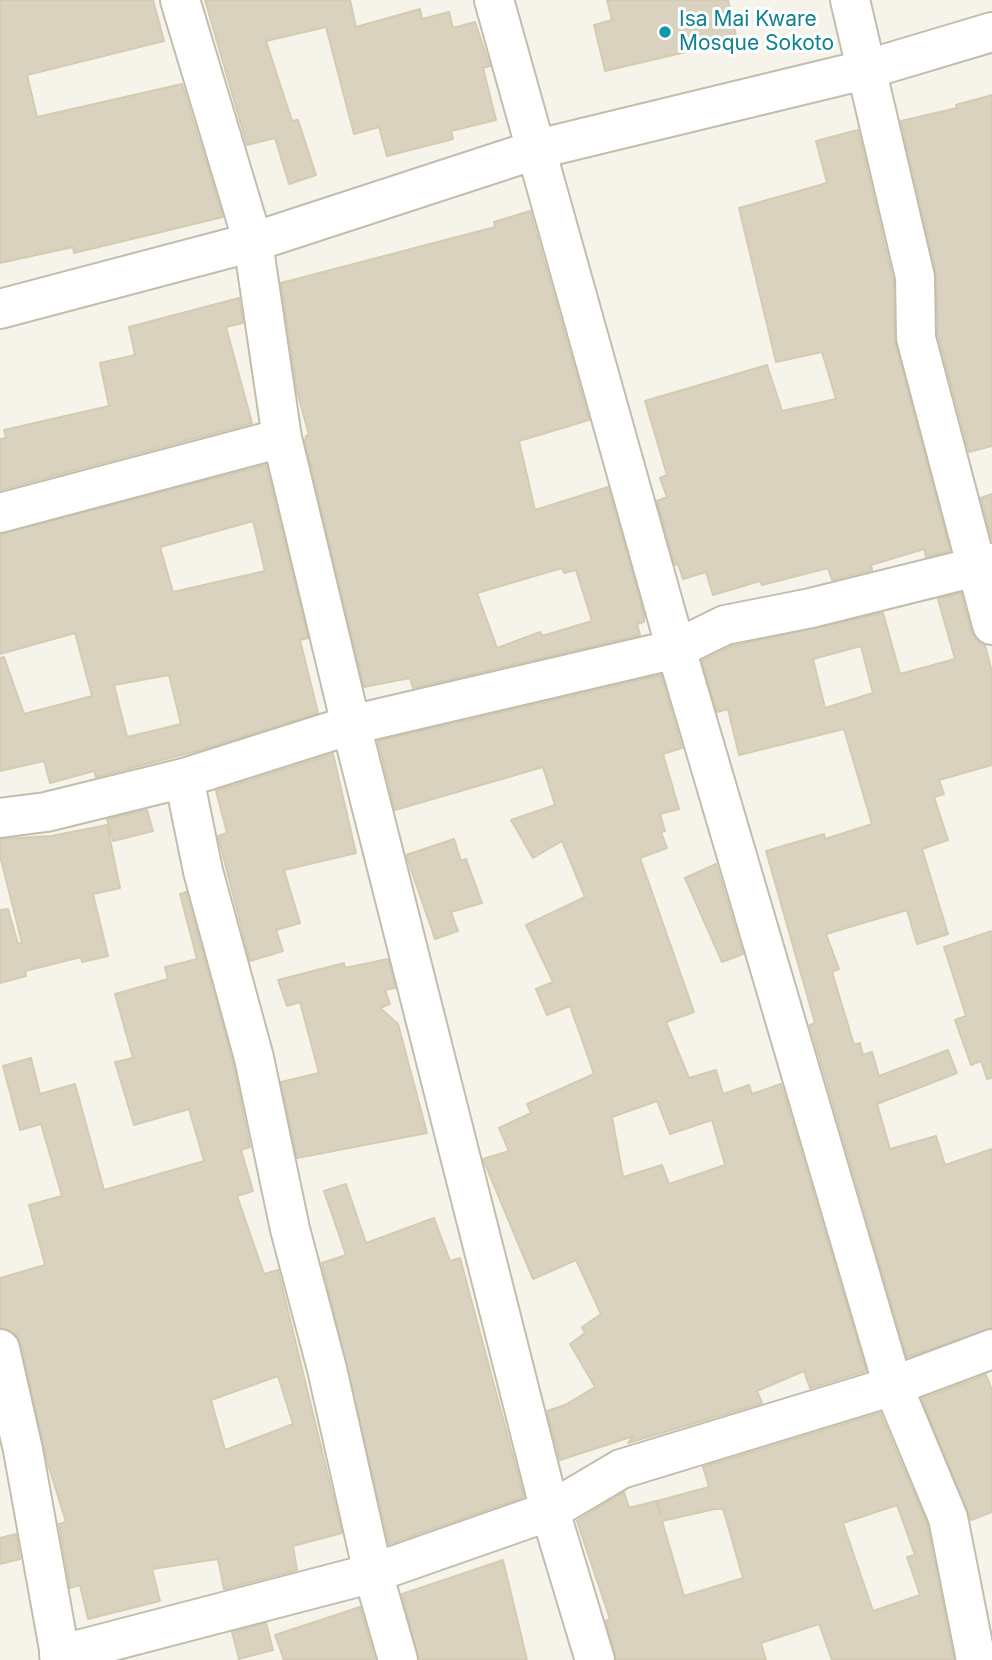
<!DOCTYPE html>
<style>
body{margin:0}
canvas{display:block;background:#f6f4ea}
</style>
<canvas width="992" height="1660"></canvas>
<script>
const ctx = document.querySelector('canvas').getContext('2d');
ctx.lineJoin = 'round';
function paint(path, color) {
  ctx.fillStyle = color;
  ctx.fill(path, 'evenodd');
}
function poly(rows) {
  const path = new Path2D();
  for (const r of rows) {
    path.moveTo(r[0], r[1]);
    for (let i = 2; i < r.length; i += 2) path.lineTo(r[i], r[i + 1]);
  }
  return path;
}
function stroke(path, color, width, dash) {
  ctx.strokeStyle = color;
  ctx.lineWidth = width;
  ctx.lineCap = dash ? 'butt' : 'round';
  ctx.setLineDash(dash || []);
  ctx.stroke(path);
}
function write(font, color, halo, rows, align = 'center') {
  ctx.font = font + ' Inter,sans-serif';
  ctx.lineWidth = 6;
  ctx.setLineDash([]);
  ctx.textBaseline = 'middle';
  ctx.strokeStyle = halo;
  ctx.fillStyle = color;
  for (const [text, x, y, turn = 0] of rows) {
    ctx.save();
    ctx.translate(x, y);
    ctx.rotate((+turn || 0) * Math.PI / 180);
    ctx.textAlign = isNaN(turn) ? turn : align;
    if (halo) ctx.strokeText(text, 0, 0);
    ctx.fillText(text, 0, 0);
    ctx.restore();
  }
}
const building = poly([
 [0,0,153,0,164,41,27,75,37,117,182,84,223,217,74,253,73,247,0,263,0,0],
 [205,0,350,0,356,27,420,9,422,19,449,12,453,28,475,22,490,66,483,68,496,120,451,131,453,139,387,156,379,127,354,134,326,27,266,41,292,121,298,120,316,175,289,184,275,138,247,145,205,0],
 [607,0,728,0,737,40,605,71,594,25,612,20,607,0],
 [992,95,992,446,969,452,938,335,936,272,901,121,957,108,956,105,992,95],
 [858,130,893,280,895,343,950,551,926,557,924,549,871,565,872,570,832,580,828,568,762,585,760,581,713,595,706,572,683,579,678,564,675,565,657,501,667,497,660,478,667,475,645,401,767,365,782,411,836,399,822,352,776,362,739,208,827,183,816,141,858,130],
 [530,211,589,420,519,441,535,510,608,487,644,615,644,622,637,624,640,635,413,688,410,678,364,687,305,441,306,436,309,435,297,391,281,283,495,227,494,222,530,211],
 [562,568,564,573,576,570,592,621,542,636,540,632,497,648,477,593,562,568],
 [239,298,243,323,226,327,252,423,0,490,0,439,6,438,4,430,109,406,100,363,135,355,129,327,239,298],
 [266,465,308,638,300,640,318,713,197,751,96,777,94,771,50,783,44,761,0,771,0,658,4,657,24,714,92,696,75,633,0,654,0,534,266,465],
 [253,521,265,571,173,592,160,547,253,521],
 [169,675,181,724,127,737,114,685,169,675],
 [992,494,992,540,981,498,992,494],
 [961,593,971,631,976,640,985,645,992,672,992,765,939,780,944,794,934,797,948,840,922,849,948,934,917,944,907,910,826,934,839,969,832,972,854,1045,860,1043,863,1055,872,1052,879,1076,948,1050,957,1073,877,1104,890,1149,936,1136,945,1165,992,1149,992,1328,907,1357,810,1025,815,1023,766,851,824,834,825,839,872,824,844,729,739,755,728,709,717,712,702,661,732,646,883,613,900,674,955,659,938,599,961,593],
 [861,646,873,693,825,708,813,659,861,646],
 [661,675,682,748,663,754,679,809,660,814,665,831,661,832,667,848,640,858,694,1012,666,1022,689,1078,716,1070,723,1094,749,1085,752,1094,781,1084,866,1371,810,1388,804,1371,757,1391,762,1403,628,1443,634,1436,560,1460,547,1411,565,1405,595,1387,570,1344,585,1333,582,1327,601,1314,576,1260,533,1279,483,1159,509,1151,499,1128,531,1113,527,1104,594,1074,570,1006,547,1015,536,989,553,982,526,925,585,897,562,841,533,858,511,820,555,805,543,767,395,810,378,741,661,675],
 [657,1101,670,1134,712,1120,725,1165,669,1184,662,1165,623,1177,612,1117,657,1101],
 [333,754,356,853,284,870,300,923,276,930,283,951,250,961,218,836,227,833,216,791,333,754],
 [147,810,153,831,113,841,107,819,147,810],
 [107,825,120,888,93,894,108,956,82,962,81,957,25,971,26,976,0,983,0,910,8,909,18,944,22,943,0,856,0,839,51,836,107,825],
 [454,839,461,861,466,859,482,903,451,912,458,931,435,939,406,855,454,839],
 [716,864,743,954,722,962,685,878,716,864],
 [186,892,233,1063,250,1147,241,1150,253,1191,237,1196,264,1274,278,1270,342,1533,293,1546,297,1570,224,1589,218,1559,152,1569,160,1601,88,1619,80,1585,70,1588,59,1524,66,1522,47,1461,21,1344,16,1334,0,1328,0,1278,45,1265,29,1205,62,1196,41,1124,20,1130,3,1066,31,1058,40,1094,75,1084,104,1190,204,1161,189,1109,134,1125,115,1062,133,1058,115,994,168,979,165,967,197,959,180,894,186,892],
 [278,1376,293,1424,225,1450,211,1400,278,1376],
 [992,931,992,1078,987,1079,981,1061,971,1065,955,1020,966,1016,944,947,992,931],
 [388,959,395,988,385,990,390,1004,380,1008,398,1024,427,1133,297,1158,281,1082,319,1073,300,1002,287,1006,278,980,344,963,345,968,388,959],
 [346,1184,366,1243,434,1218,450,1261,460,1258,524,1497,389,1544,322,1263,346,1255,324,1191,346,1184],
 [986,1375,992,1390,992,1512,971,1520,922,1399,986,1375],
 [880,1413,927,1524,954,1660,832,1660,819,1624,761,1643,766,1660,616,1660,606,1621,610,1619,577,1521,624,1492,629,1508,656,1501,661,1516,657,1501,709,1487,703,1467,880,1413],
 [897,1505,915,1555,907,1557,920,1595,873,1611,843,1523,897,1505],
 [715,1509,723,1509,743,1578,684,1596,662,1521,715,1509],
 [16,1534,20,1559,0,1564,0,1538,16,1534],
 [503,1560,527,1660,419,1660,402,1594,503,1560],
 [360,1607,375,1660,284,1660,275,1635,360,1607],
 [266,1623,273,1650,239,1659,232,1632,266,1623]
]);
const minor = poly([
 [180,0,253,242,282,438,351,725,550,1511,595,1660],
 [494,0,676,649,893,1386,948,1518,976,1660],
 [850,0,915,277,916,338,992,625],
 [0,309,253,242,538,149,868,69,992,32],
 [0,513,282,438],
 [184,778,203,871,254,1058,290,1229,327,1369,373,1573,398,1660],
 [0,818,46,812,184,778,351,725,676,649,725,625,811,608,992,563],
 [0,1349,23,1450,61,1660],
 [59,1655,373,1573,550,1511,621,1469,893,1386,992,1349]
]);
const markers = [
 [665,32,7,"#0f9aa8"]
];
const cultureNames = [
 ["Isa Mai Kware",679,20],
 ["Mosque Sokoto",679,44]
];
paint(building, '#d8d2bf');
stroke(building, '#d4cbb1', 2);
stroke(minor, '#c2bdac', 42);
stroke(minor, '#fff', 38);
for (const [x, y, r, color] of markers) {
  const dot = new Path2D();
  dot.arc(x, y, r, 0, 2 * Math.PI);
  ctx.fillStyle = color;
  ctx.fill(dot);
  stroke(dot, '#fff', 2.5);
}
write('21px', '#0d838f', '#fff', cultureNames, 'left');
</script>
